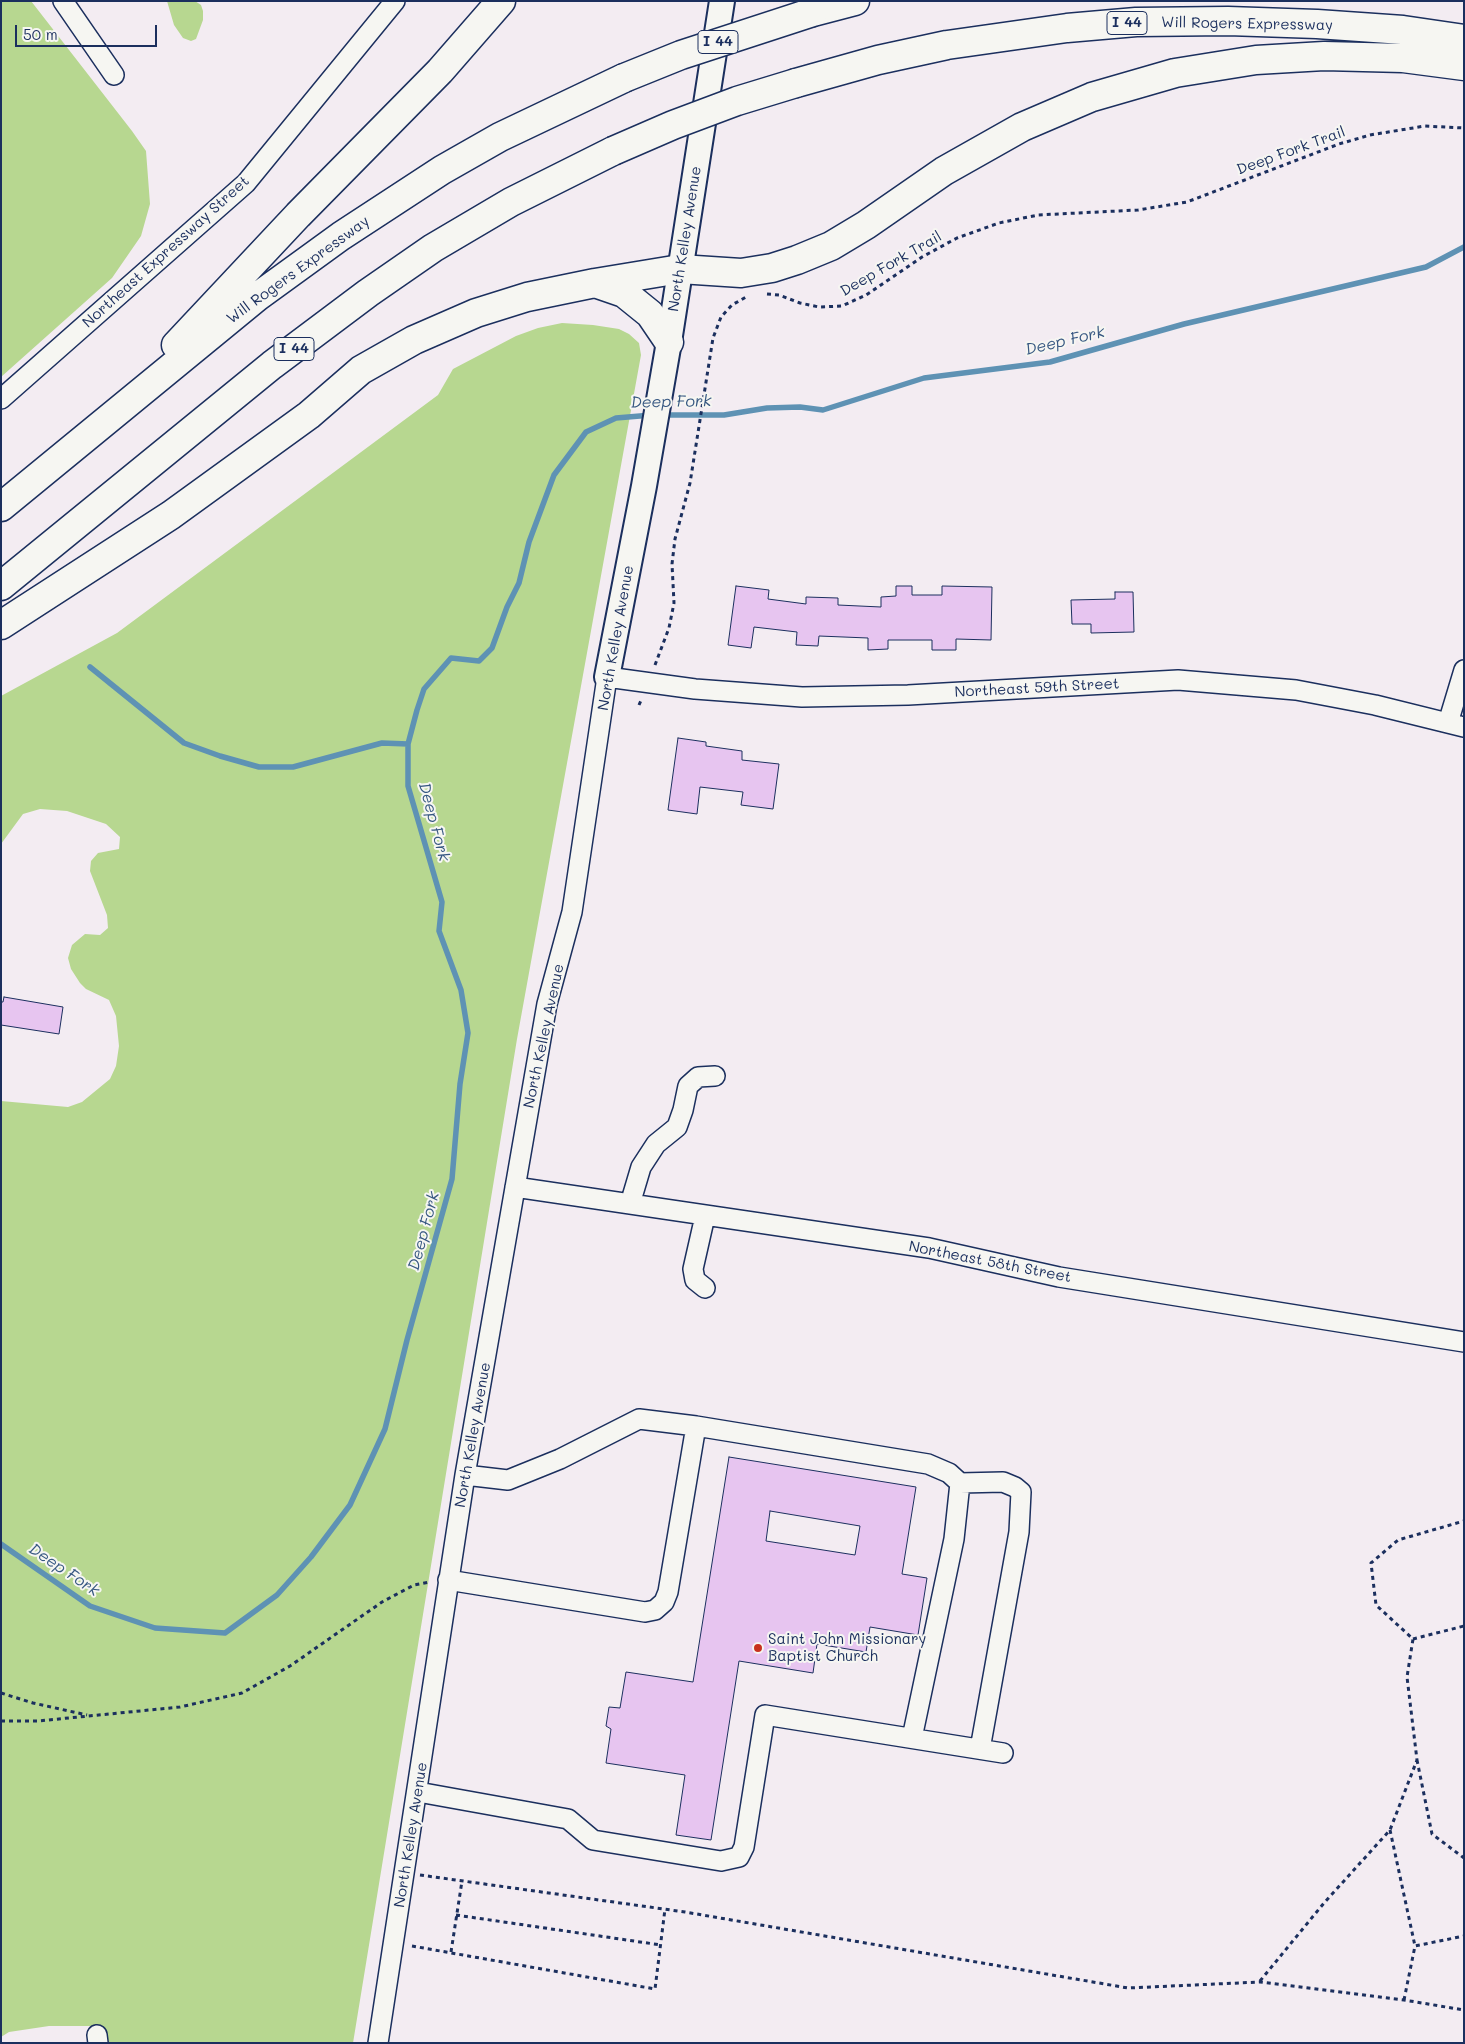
<!DOCTYPE html>
<style>
body{margin:0}
#map{position:relative;width:1465px;height:2044px;overflow:hidden;background:#f3ecf2;font-family:Mali,sans-serif}
canvas{display:block}
.frame{position:absolute;inset:0;border:2px solid #1b2f5e;pointer-events:none}
.scale{position:absolute;left:15px;top:25px;width:142px;height:22px;box-sizing:border-box;border:2px solid #1b2f5e;border-top:0;padding-left:6px;font-size:15px;line-height:18px;white-space:nowrap;color:#1b2f5e;-webkit-text-stroke:4px #f6f6f2;paint-order:stroke}
</style>
<div id="map">
<canvas width="1465" height="2044"></canvas>
<div class="frame"></div>
<div class="scale">50 m</div>
</div>
<script>
const ctx = document.querySelector('canvas').getContext('2d');
ctx.lineJoin = 'round';
function paint(path, color) {
  ctx.fillStyle = color;
  ctx.fill(path, 'evenodd');
}
function poly(rows) {
  const path = new Path2D();
  for (const r of rows) {
    path.moveTo(r[0], r[1]);
    for (let i = 2; i < r.length; i += 2) path.lineTo(r[i], r[i + 1]);
  }
  return path;
}
function stroke(path, color, width, dash) {
  ctx.strokeStyle = color;
  ctx.lineWidth = width;
  ctx.lineCap = dash ? 'butt' : 'round';
  ctx.setLineDash(dash || []);
  ctx.stroke(path);
}
function write(font, color, halo, rows, align = 'center') {
  ctx.font = font + ' Mali,sans-serif';
  ctx.lineWidth = 4;
  ctx.setLineDash([]);
  ctx.textBaseline = 'middle';
  ctx.strokeStyle = halo;
  ctx.fillStyle = color;
  for (const [text, x, y, turn = 0] of rows) {
    ctx.save();
    ctx.translate(x, y);
    ctx.rotate((+turn || 0) * Math.PI / 180);
    ctx.textAlign = isNaN(turn) ? turn : align;
    if (halo) ctx.strokeText(text, 0, 0);
    ctx.fillText(text, 0, 0);
    ctx.restore();
  }
}
const green = poly([
 [1,1,31,1,132,131,146,151,150,204,141,236,112,278,1,377],
 [167,1,195,1,201,5,203,11,203,20,196,39,191,41,183,38,174,25],
 [562,323,593,325,619,329,629,334,639,343,641,355,517,1039,353,2043,109,2043,105,2028,94,2026,49,2026,9,2032,1,2037,1,1101,68,1107,82,1102,110,1079,116,1066,119,1046,116,1016,109,1000,86,989,80,983,71,969,68,958,72,945,85,934,100,935,108,928,107,915,90,871,91,861,98,853,119,849,120,837,106,824,67,811,40,809,23,814,1,844,1,696,117,633,438,395,453,369,516,336,538,328]
]);
const stream = poly([
 [661,415,724,415,767,408,800,407,823,410,924,378,1050,362,1184,324,1426,267,1464,247],
 [90,667,184,743,220,756,259,767,293,767,382,743,408,744],
 [1,1544,90,1606,155,1628,225,1633,277,1595,311,1557,350,1505,385,1429,407,1340,452,1179,460,1084,468,1033,461,990,439,931,442,902,408,786,408,744,417,710,424,689,451,658,479,661,492,648,507,607,519,583,529,542,554,475,586,432,616,418,652,415]
]);
const building = poly([
 [736,586,769,590,768,599,806,604,806,597,838,598,838,605,881,607,881,597,896,596,896,586,912,586,912,595,942,595,942,586,992,587,991,640,956,639,956,650,932,650,932,640,888,640,888,649,868,650,868,638,819,636,818,646,796,645,797,632,754,627,751,648,728,645,736,586],
 [1115,592,1133,592,1134,632,1091,633,1091,624,1072,624,1071,600,1115,599,1115,592],
 [678,738,706,742,706,746,742,751,742,760,779,764,773,809,741,805,743,792,700,787,697,814,668,810,678,738],
 [4,997,63,1007,59,1034,1,1025,1,1002,3,1002,4,997],
 [729,1457,916,1487,902,1574,927,1578,918,1635,870,1627,866,1652,817,1644,813,1673,739,1661,711,1840,676,1835,685,1775,606,1763,611,1729,606,1726,609,1707,620,1708,626,1672,693,1682,729,1457],
 [770,1511,860,1526,855,1555,766,1541,770,1511]
]);
const path = poly([
 [767,294,779,295,800,303,819,307,842,306,866,295,922,257,957,238,999,223,1038,215,1138,210,1187,202,1339,144,1370,135,1425,126,1464,128],
 [655,665,669,628,674,603,672,564,675,539,690,483,713,338,721,317,732,305,746,297],
 [639,705,642,698],
 [1413,1639,1464,1626],
 [1,1693,33,1703,87,1715],
 [1,1721,38,1721,180,1707,242,1693,290,1666,382,1602,414,1585,430,1582],
 [1417,1760,1432,1834,1464,1858],
 [1390,1830,1415,1946],
 [420,1875,685,1912,1128,1988,1260,1982,1404,2000,1464,2010],
 [456,1915,661,1945],
 [412,1946,655,1989,665,1909],
 [451,1952,462,1881],
 [1260,1981,1324,1903,1390,1830,1417,1760,1407,1677,1413,1639,1376,1605,1371,1563,1398,1540,1464,1521],
 [1404,2000,1415,1946,1464,1936]
]);
const minor = poly([
 [63,1,114,75],
 [1,399,246,183,395,1],
 [1448,723,1464,670],
 [515,1187,929,1248,1059,1277,1464,1342],
 [630,1204,641,1167,656,1144,677,1127,683,1110,688,1086,698,1077,715,1076],
 [705,1216,693,1269,695,1280,705,1288],
 [465,1475,508,1480,560,1459,639,1419,696,1426,928,1464,949,1473,960,1483,1003,1482,1015,1487,1021,1492,1019,1532,980,1749],
 [448,1580,645,1612,655,1610,664,1602,668,1592,696,1426],
 [912,1738,954,1539,960,1483],
 [418,1792,568,1819,593,1840,721,1861,739,1857,744,1847,765,1715,1003,1753],
 [97,2035,98,2043],
 [378,2043,465,1475,547,1004,572,912,607,677,695,689,802,697,908,695,1178,680,1296,690,1375,705,1464,727]
]);
const major = poly([
 [607,677,644,486,669,342,722,1]
]);
const highway = poly([
 [813,12,855,1],
 [796,83,878,60,947,45,1067,28,1136,22,1228,21,1317,24,1403,30,1464,39],
 [595,283,624,293,650,314,669,342],
 [176,345,298,215,440,71,501,1],
 [1,507,257,297,341,236,442,170,500,137,624,78],
 [1,586,272,365,368,293,433,248,511,202,613,151],
 [1,625,171,515,309,415,361,370,414,340,476,313,527,297,595,283,680,269,741,273,772,268,797,260,831,246,866,225,944,171,1022,127,1092,97,1175,73,1256,60,1324,56,1403,58,1464,66]
]);
const highwayBridge = poly([
 [624,78,681,55,813,12],
 [613,151,673,125,737,101,796,83]
]);
const markers = [
 [758,1648,5,"#c8321e"]
];
const shields = [
 [1127,23,40],
 [718,42,40],
 [294,349,40]
];
const shieldNames = [
 ["I 44",1127,23],
 ["I 44",718,42],
 ["I 44",294,349]
];
const streetNames = [
 ["Will Rogers Expressway",1247,24,1],
 ["Deep Fork Trail",1291,151,-20],
 ["North Kelley Avenue",685,239,-81],
 ["Northeast Expressway Street",166,252,-42],
 ["Deep Fork Trail",891,264,-30],
 ["Will Rogers Expressway",298,270,-36],
 ["North Kelley Avenue",616,638,-80],
 ["Northeast 59th Street",1037,688,-3],
 ["North Kelley Avenue",544,1036,-78],
 ["Northeast 58th Street",990,1262,11],
 ["North Kelley Avenue",473,1435,-80],
 ["North Kelley Avenue",411,1835,-81]
];
const poiNames = [
 ["Saint John Missionary",768,1639],
 ["Baptist Church",768,1656]
];
const waterNames = [
 ["Deep Fork",1065,341,-13],
 ["Deep Fork",671,402,-1],
 ["Deep Fork",434,822,75],
 ["Deep Fork",424,1231,-75],
 ["Deep Fork",64,1570,34]
];
paint(green, '#b7d790');
stroke(stream, '#5e92b4', 5.5);
paint(building, '#e7c5f0');
stroke(building, '#1b2f5e', 1);
stroke(minor, '#1b2f5e', 22);
stroke(major, '#1b2f5e', 28);
stroke(highway, '#1b2f5e', 31);
stroke(path, '#1b2f5e', 3, [4, 4]);
stroke(minor, '#f6f6f2', 19);
stroke(major, '#f6f6f2', 24);
stroke(highway, '#f6f6f2', 28);
stroke(highwayBridge, '#1b2f5e', 31, []);
stroke(highwayBridge, '#f6f6f2', 28);
for (const [x, y, r, color] of markers) {
  const dot = new Path2D();
  dot.arc(x, y, r, 0, 2 * Math.PI);
  ctx.fillStyle = color;
  ctx.fill(dot);
  stroke(dot, '#f6f6f2', 2);
}
for (const [x, y, w] of shields) {
  const box = new Path2D();
  box.roundRect(x - w / 2, y - 11.5, w, 23, 4);
  ctx.fillStyle = '#f6f6f2';
  ctx.fill(box);
  stroke(box, '#1b2f5e', 1);
}
write('bold 14px', '#1b2f5e', null, shieldNames);
write('15px', '#1b2f5e', '#f6f6f2', streetNames);
write('15px', '#1b2f5e', '#f6f6f2', poiNames, 'left');
write('italic 16px', '#375882', '#f6f6f2', waterNames);
</script>
